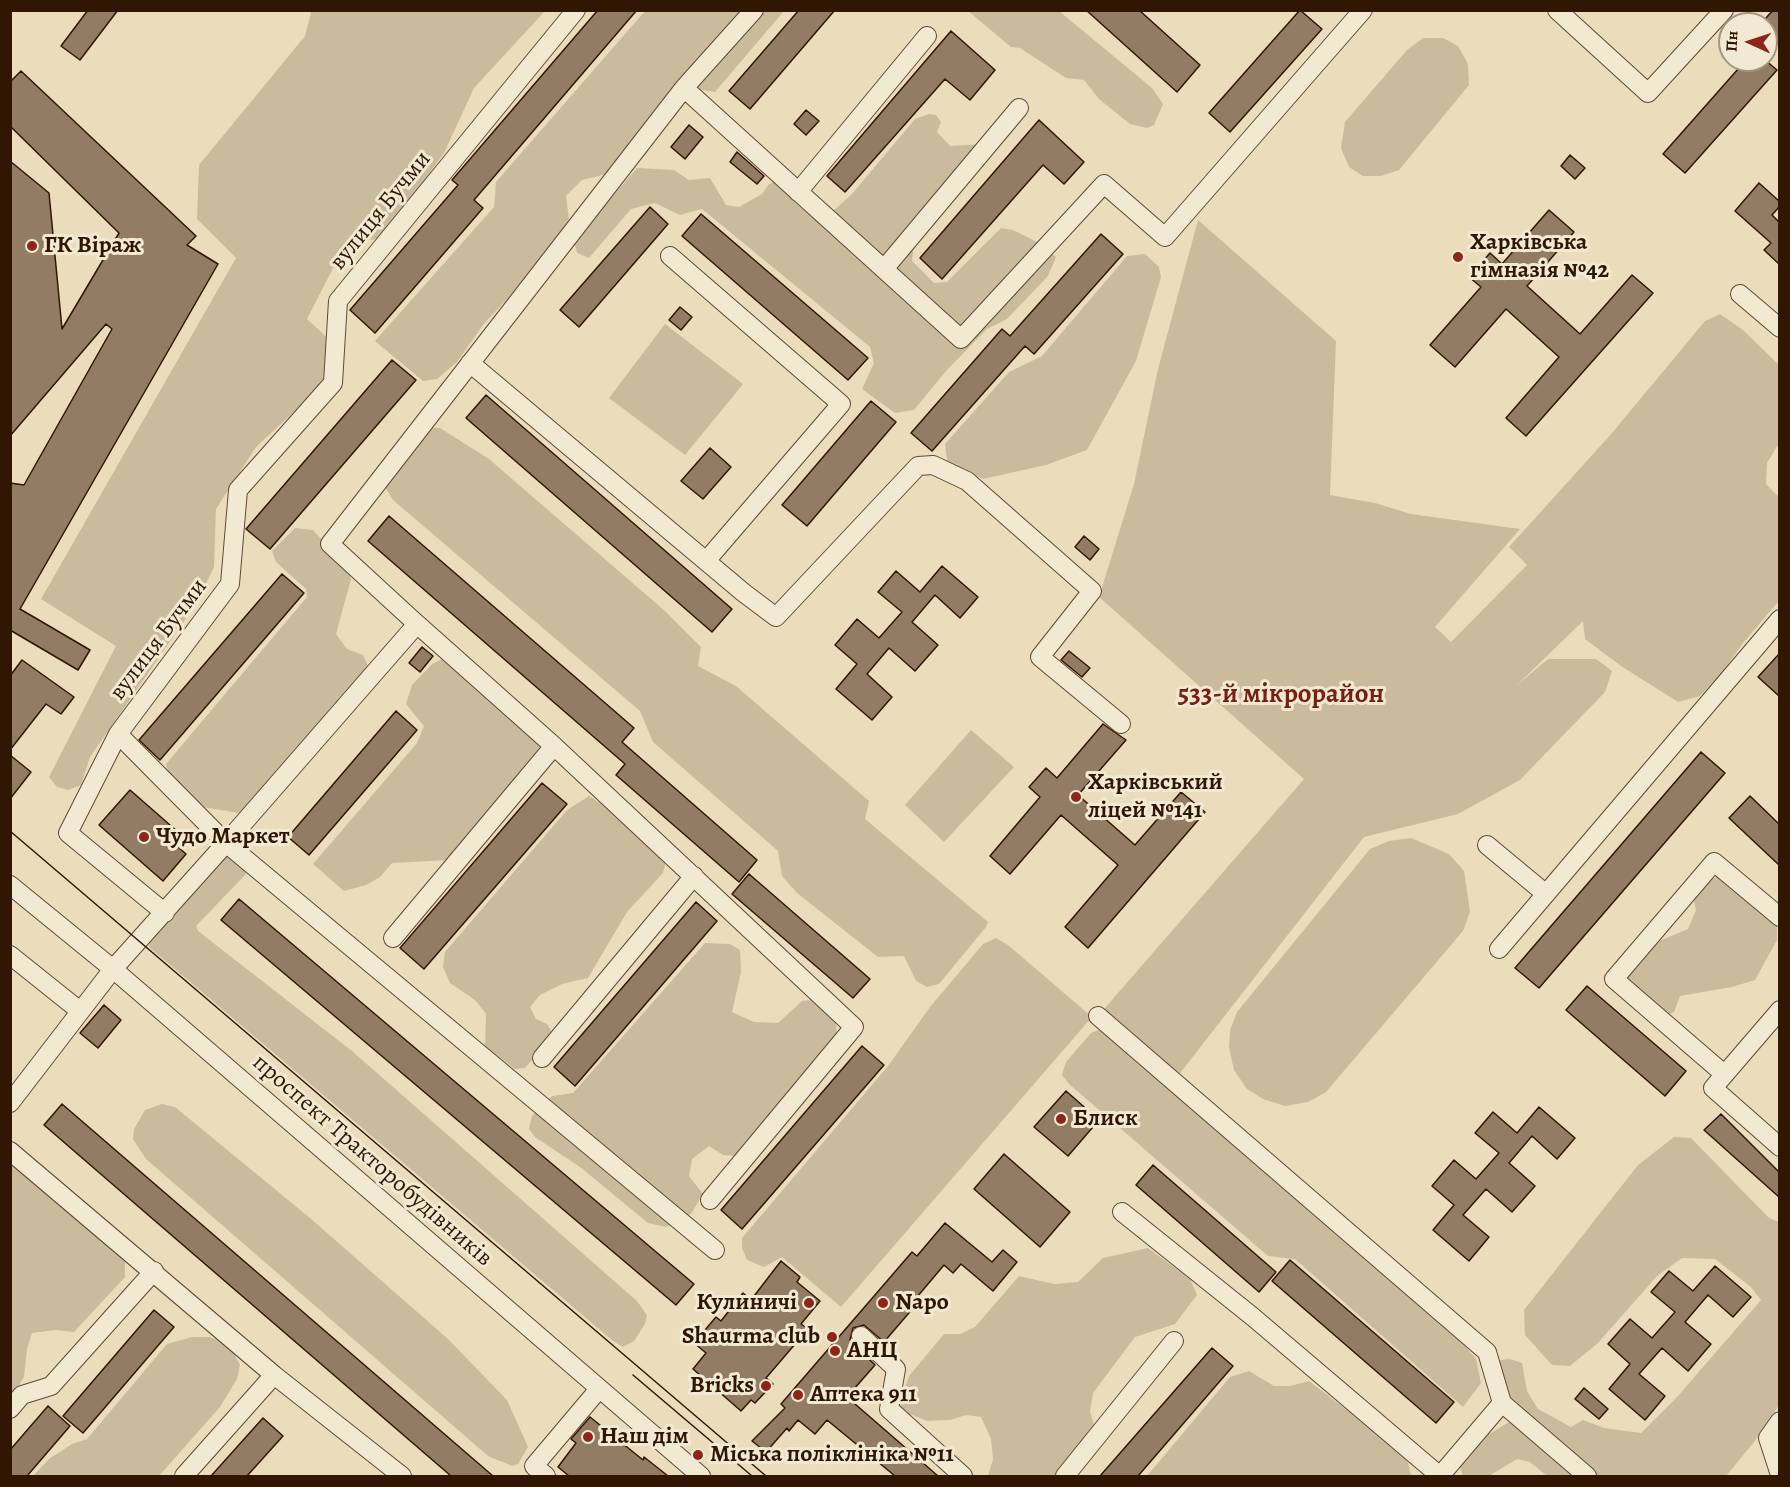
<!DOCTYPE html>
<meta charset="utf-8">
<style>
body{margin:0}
#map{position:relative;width:1790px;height:1487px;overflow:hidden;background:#ebddbc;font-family:Alegreya,serif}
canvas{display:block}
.frame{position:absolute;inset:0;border:12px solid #311604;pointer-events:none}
.north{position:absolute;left:1718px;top:12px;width:60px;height:60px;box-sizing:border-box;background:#f2e9d3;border:2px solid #a59580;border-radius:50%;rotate:273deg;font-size:16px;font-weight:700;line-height:24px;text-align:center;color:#311604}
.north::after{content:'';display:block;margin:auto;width:21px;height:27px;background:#8f2418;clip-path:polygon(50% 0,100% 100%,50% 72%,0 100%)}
</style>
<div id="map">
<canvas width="1790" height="1487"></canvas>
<div class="frame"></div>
<div class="north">Пн</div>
</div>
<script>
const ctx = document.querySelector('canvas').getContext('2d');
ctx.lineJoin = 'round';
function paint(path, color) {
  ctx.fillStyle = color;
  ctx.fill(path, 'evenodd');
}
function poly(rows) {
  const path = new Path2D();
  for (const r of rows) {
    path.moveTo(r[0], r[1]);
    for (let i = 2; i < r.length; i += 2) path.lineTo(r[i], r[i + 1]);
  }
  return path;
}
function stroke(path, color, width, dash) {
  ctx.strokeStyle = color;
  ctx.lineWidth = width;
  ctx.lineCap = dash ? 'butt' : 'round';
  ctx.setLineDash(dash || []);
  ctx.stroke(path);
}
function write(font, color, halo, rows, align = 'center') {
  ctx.font = font + ' Alegreya,serif';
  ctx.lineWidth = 6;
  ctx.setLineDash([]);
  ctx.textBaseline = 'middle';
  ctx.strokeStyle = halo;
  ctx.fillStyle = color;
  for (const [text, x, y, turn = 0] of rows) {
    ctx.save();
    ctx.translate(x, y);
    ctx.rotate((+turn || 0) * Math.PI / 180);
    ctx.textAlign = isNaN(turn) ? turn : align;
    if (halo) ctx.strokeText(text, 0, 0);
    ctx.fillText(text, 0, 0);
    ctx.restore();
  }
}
const green = poly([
 [308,11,545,11,474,88,444,153,382,239,347,241,307,319,331,341,326,382,256,447,216,509,214,567,196,604,90,757,81,785,68,790,57,787,49,777,116,646,41,599,236,258,197,219,199,165,305,36,311,13],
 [645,11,784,11,715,92,696,89,607,174,582,180,566,196,569,219,557,245,483,325,457,362,437,379,423,381,375,341,494,207,496,182],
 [968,11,1059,11,1152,88,1163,104,1154,125,1147,128,1130,124,1099,99,1084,80,1066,78,1020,48,1011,47],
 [1423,38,1443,38,1458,46,1468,64,1469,85,1399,170,1381,176,1363,176,1349,167,1341,148,1345,122,1407,50],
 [929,114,936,115,941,122,937,132,950,146,983,144,914,244,912,261,934,283,947,282,1001,228,1013,230,1037,242,1056,257,1048,276,1007,319,987,329,946,371,914,410,895,413,862,389,874,363,870,347,702,209,680,215,655,203,631,209,589,258,577,253,574,241,637,168,674,170,689,180,710,178,726,205,739,207,762,194,769,184,776,181,791,194,794,202,810,215,823,220,852,194,915,119],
 [1198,220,1336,341,1330,495,1375,503,1411,514,1520,529,1435,627,1451,642,1527,565,1509,547,1612,433,1705,321,1720,314,1743,330,1779,365,1779,443,1767,463,1766,484,1779,497,1779,601,1743,643,1722,673,1700,696,1678,702,1621,666,1585,639,1583,621,1516,686,1548,659,1596,659,1612,671,1605,692,1520,780,1458,814,1364,837,1174,1081,1098,1016,1304,779,1099,597,1134,484,1158,369],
 [1145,254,1159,267,1161,277,1136,361,1087,450,1046,465,983,479,947,461,945,444,1009,372,1042,356,1127,256],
 [665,324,743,384,685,455,609,398],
 [427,427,440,428,489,459,665,611,701,647,698,666,736,686,869,801,865,819,988,922,986,927,939,984,927,987,916,981,904,956,878,957,797,893,782,876,778,851,653,742,640,711,393,500,383,484],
 [295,528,313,530,349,569,351,579,336,634,347,649,363,655,369,668,252,803,239,813,196,806,169,778,166,764,307,597,306,589,276,562,272,551],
 [442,659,460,671,541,745,510,790,449,860,392,863,380,877,366,885,344,891,313,864,417,743,424,726,406,704,412,685,432,664],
 [971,730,1014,767,944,842,905,805],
 [589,796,615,812,666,861,663,873,627,912,588,978,562,984,540,995,530,1007,536,1019,547,1024,554,1035,525,1068,515,1069,485,1046,486,1014,475,1000,450,983,443,967,445,952,567,810],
 [1411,838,1449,854,1464,871,1470,912,1463,931,1326,1092,1308,1102,1285,1106,1263,1099,1247,1089,1234,1070,1229,1048,1230,1030,1237,1012,1370,849,1389,841],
 [229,852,246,870,246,874,196,926,198,931,352,1051,637,1301,647,1315,645,1324,634,1341,623,1347,613,1341,149,947,151,936],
 [1723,874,1777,922,1777,940,1755,980,1732,987,1680,996,1674,1012,1667,1016,1626,983,1628,970,1652,944,1688,929,1696,910,1693,896,1708,881],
 [996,938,1008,945,1092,1017,841,1307,782,1257,764,1267,747,1260,742,1248,742,1238,888,1066,930,1007,983,944],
 [705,943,730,944,740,950,741,972,732,1012,754,1022,778,1023,802,1001,811,1000,835,1019,837,1033,737,1156,723,1155,709,1146,692,1159,689,1176,703,1194,691,1214,666,1227,648,1223,580,1167,535,1137,529,1129,532,1116,552,1096,573,1093],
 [1103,1028,1444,1322,1476,1359,1481,1383,1463,1407,1295,1259,1268,1256,1069,1084,1062,1075,1066,1062,1091,1033],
 [162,1104,175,1107,310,1218,448,1339,507,1400,528,1447,518,1464,512,1466,488,1456,146,1159,133,1139,134,1129,145,1110],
 [1674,1137,1691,1138,1769,1218,1779,1222,1779,1405,1754,1442,1726,1476,1547,1476,1530,1462,1517,1459,1489,1476,1463,1476,1460,1467,1472,1449,1484,1437,1509,1422,1506,1401,1497,1373,1500,1360,1510,1359,1522,1363,1527,1391,1538,1409,1571,1427,1583,1420,1604,1428,1641,1433,1678,1396,1761,1300,1751,1287,1715,1259,1682,1258,1657,1276,1598,1343,1570,1366,1552,1365,1525,1335,1524,1310,1638,1165],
 [11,1165,125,1255,125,1277,74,1332,56,1330,32,1333,27,1349,24,1377,11,1398],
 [1148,1248,1190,1279,1197,1295,1175,1324,1135,1337,1093,1393,1090,1411,1094,1425,1058,1476,988,1476,993,1459,991,1439,981,1417,966,1415,950,1420,927,1421,898,1409,909,1376,944,1334,960,1334,975,1327,1019,1276,1054,1284,1078,1282,1103,1258],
 [192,1337,210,1337,229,1345,240,1365,237,1379,220,1407,159,1476,33,1476,49,1459,72,1444,87,1439,167,1344],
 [1249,1371,1274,1386,1290,1386,1309,1381,1400,1451,1408,1462,1411,1476,1147,1476,1230,1377]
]);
const building = poly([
 [88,10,118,10,80,60,61,46,88,10],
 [598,10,637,10,474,200,483,208,375,333,350,310,458,185,452,180,598,10],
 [799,10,835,10,750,109,729,91,799,10],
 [1086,10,1139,10,1200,65,1177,92,1086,10],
 [1300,10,1322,29,1230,132,1209,113,1300,10],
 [1773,10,1779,10,1779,42,1766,57,1766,18,1773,10],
 [951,31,995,70,970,100,945,79,845,192,827,176,951,31],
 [1746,60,1765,60,1777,70,1685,173,1663,154,1746,60],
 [21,71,196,236,187,245,218,264,20,609,90,650,78,670,10,630,10,483,24,485,112,329,106,324,10,436,10,161,49,193,62,329,119,233,10,126,10,82,21,71],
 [806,110,819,121,806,135,794,124,806,110],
 [1039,120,1084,162,1064,184,1043,165,942,279,920,258,1039,120],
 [689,125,703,137,685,159,671,147,689,125],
 [737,152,764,176,757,184,730,162,737,152],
 [1570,155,1585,168,1575,179,1561,166,1570,155],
 [1759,183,1779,201,1779,207,1772,215,1779,222,1779,264,1764,250,1771,243,1735,211,1759,183],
 [650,207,668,224,579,327,560,310,650,207],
 [1549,210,1574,232,1527,286,1580,334,1632,275,1653,293,1526,436,1506,418,1559,357,1506,309,1455,367,1430,345,1481,287,1469,277,1490,253,1502,264,1549,210],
 [701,214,868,358,848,380,682,236,701,214],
 [1101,234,1123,254,1034,354,1025,346,932,451,911,433,1002,329,1010,336,1101,234],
 [680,307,692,317,681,330,669,320,680,307],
 [392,360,416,380,270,549,246,529,392,360],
 [486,395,732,609,712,632,466,418,486,395],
 [871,401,896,422,807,526,782,505,871,401],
 [710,448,731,467,703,499,681,481,710,448],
 [389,516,634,728,622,742,757,860,739,882,616,775,625,764,368,541,389,516],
 [1084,536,1099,549,1090,560,1075,547,1084,536],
 [942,566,978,597,960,618,935,595,912,622,938,645,915,671,889,648,867,674,892,697,872,720,836,689,857,664,835,645,857,619,879,638,902,612,878,592,896,571,920,592,942,566],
 [282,574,304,593,160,760,139,740,282,574],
 [422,647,433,656,420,672,409,663,422,647],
 [1069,651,1090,668,1082,677,1061,660,1069,651],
 [1779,654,1779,696,1758,677,1779,654],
 [22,660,74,697,61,714,46,704,10,750,10,676,22,660],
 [396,711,417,730,309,855,288,837,396,711],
 [1103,724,1126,740,1078,795,1135,845,1181,792,1205,812,1088,948,1065,927,1118,865,1061,815,1010,874,990,856,1040,797,1029,787,1046,768,1057,778,1103,724],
 [1701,752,1725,773,1539,988,1515,968,1701,752],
 [10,755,31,772,10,799,10,755],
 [542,783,567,804,424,969,400,948,542,783],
 [130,790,178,832,171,841,186,854,163,881,99,825,130,790],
 [1750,796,1779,824,1779,865,1729,818,1750,796],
 [749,874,870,979,853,998,732,894,749,874],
 [239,899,694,1284,676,1305,221,920,239,899],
 [696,902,717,921,575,1086,554,1067,696,902],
 [1587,986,1686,1071,1665,1096,1566,1010,1587,986],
 [104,1005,121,1020,98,1048,80,1033,104,1005],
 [862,1046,884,1065,742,1229,721,1210,862,1046],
 [1066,1091,1099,1120,1068,1156,1034,1127,1066,1091],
 [62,1104,493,1476,451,1476,147,1214,44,1125,62,1104],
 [1539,1107,1575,1138,1557,1159,1532,1136,1509,1163,1535,1186,1512,1212,1486,1189,1463,1215,1489,1237,1469,1261,1433,1230,1454,1205,1432,1186,1454,1160,1476,1179,1499,1153,1475,1133,1493,1112,1517,1133,1539,1107],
 [1721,1114,1779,1172,1779,1197,1704,1130,1721,1114],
 [1004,1154,1070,1212,1040,1247,974,1189,1004,1154],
 [1153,1165,1276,1272,1259,1292,1136,1185,1153,1165],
 [945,1223,992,1262,1003,1250,1017,1262,993,1291,961,1264,953,1273,944,1265,917,1297,920,1300,884,1342,864,1325,853,1328,850,1340,875,1365,847,1397,938,1476,895,1476,827,1420,815,1434,798,1420,789,1431,787,1428,766,1452,752,1441,785,1408,781,1404,912,1252,917,1256,945,1223],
 [1290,1260,1454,1402,1436,1423,1272,1281,1290,1260],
 [781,1261,800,1277,797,1282,820,1301,801,1324,808,1329,766,1378,773,1384,755,1403,751,1400,741,1411,693,1369,706,1353,694,1343,716,1317,721,1321,743,1293,751,1300,781,1261],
 [1715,1266,1751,1297,1733,1317,1708,1295,1685,1322,1711,1344,1688,1371,1662,1348,1639,1374,1665,1396,1645,1420,1609,1389,1630,1364,1608,1344,1630,1319,1652,1338,1675,1312,1651,1292,1669,1271,1693,1291,1715,1266],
 [154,1310,174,1327,83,1433,63,1416,154,1310],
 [1212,1348,1233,1366,1138,1476,1100,1476,1212,1348],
 [1584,1388,1608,1409,1599,1419,1575,1399,1584,1388],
 [48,1406,70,1426,27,1476,10,1476,10,1450,48,1406],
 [590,1417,643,1460,644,1457,668,1476,569,1476,558,1467,576,1443,571,1439,590,1417],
 [263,1418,283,1436,247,1476,211,1476,263,1418]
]);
const minor = poly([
 [1557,10,1648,93,1724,10],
 [684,88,961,339,1104,184,1165,237,1363,10],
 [798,192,927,36],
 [670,256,841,404,706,561],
 [884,269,1019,108],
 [1740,294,1780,328],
 [470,363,744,593,776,617,918,466,933,465,967,481,1092,591,1040,657,1121,724],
 [417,624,554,746,854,1027,710,1200],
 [118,734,68,833,165,913],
 [1487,845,1546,894],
 [10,885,113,969,701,1476],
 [393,938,554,746],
 [1499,949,1780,619],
 [10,955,80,1011],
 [1780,1010,1713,1088,1780,1147],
 [1098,1016,1487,1352,1502,1403],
 [542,1058,694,876],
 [1724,1074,1614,979,1714,862,1780,917],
 [10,1103,113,969,226,843,118,734,230,584,238,490,333,383,338,301,576,10],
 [10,1151,274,1375,402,1476],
 [1122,1212,1253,1317,1440,1476],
 [715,1250,226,843,417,624,330,544,684,88,754,10],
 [861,1336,896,1369,889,1409,963,1476],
 [10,1409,22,1395,51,1386,154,1271],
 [1780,1421,1768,1438,1780,1475],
 [184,1476,274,1375],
 [546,1476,534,1466,599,1389],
 [1065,1476,1174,1341],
 [1440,1476,1502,1403,1587,1476]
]);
const tram = poly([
 [10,831,766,1476],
 [633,1375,752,1476]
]);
const markers = [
 [32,246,6,"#8f2418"],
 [1458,257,6,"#8f2418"],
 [1076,797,6,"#8f2418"],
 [144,837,6,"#8f2418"],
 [1061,1119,6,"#8f2418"],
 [809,1303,6,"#8f2418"],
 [883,1303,6,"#8f2418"],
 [832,1337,6,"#8f2418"],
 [835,1351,6,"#8f2418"],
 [766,1386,6,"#8f2418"],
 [798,1395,6,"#8f2418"],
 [588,1437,6,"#8f2418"],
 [698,1455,6,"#8f2418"]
];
const streetNames = [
 ["вулиця Бучми",381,211,-51],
 ["вулиця Бучми",159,640,-53],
 ["проспект Тракторобудівників",372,1161,41]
];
const poiNames = [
 ["Харківська",1470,243],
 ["гімназія №42",1470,271],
 ["ГК Віраж",44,246],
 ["Харківський",1088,783],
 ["ліцей №141",1088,811],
 ["Чудо Маркет",156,837],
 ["Блиск",1073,1119],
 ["Кулиничі",797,1303,"right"],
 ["Napo",895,1303],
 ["Shaurma club",820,1337,"right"],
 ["АНЦ",847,1351],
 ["Bricks",754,1386,"right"],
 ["Аптека 911",810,1395],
 ["Наш дім",600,1437],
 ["Міська поліклініка №11",710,1455]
];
const quarterNames = [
 ["533-й мікрорайон",1281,695]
];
paint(green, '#cbbb9d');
paint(building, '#927d64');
stroke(building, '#311604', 1.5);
stroke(minor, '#604832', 20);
stroke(minor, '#f2e9d3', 18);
stroke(tram, '#311604', 1.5);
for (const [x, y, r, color] of markers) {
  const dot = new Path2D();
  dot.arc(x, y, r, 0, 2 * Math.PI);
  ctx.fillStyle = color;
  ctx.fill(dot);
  stroke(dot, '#f2e9d3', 2);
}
write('24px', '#311604', '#f2e9d3', streetNames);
write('bold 24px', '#311604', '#f2e9d3', poiNames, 'left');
write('bold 27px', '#7a1f14', '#f2e9d3', quarterNames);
</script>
